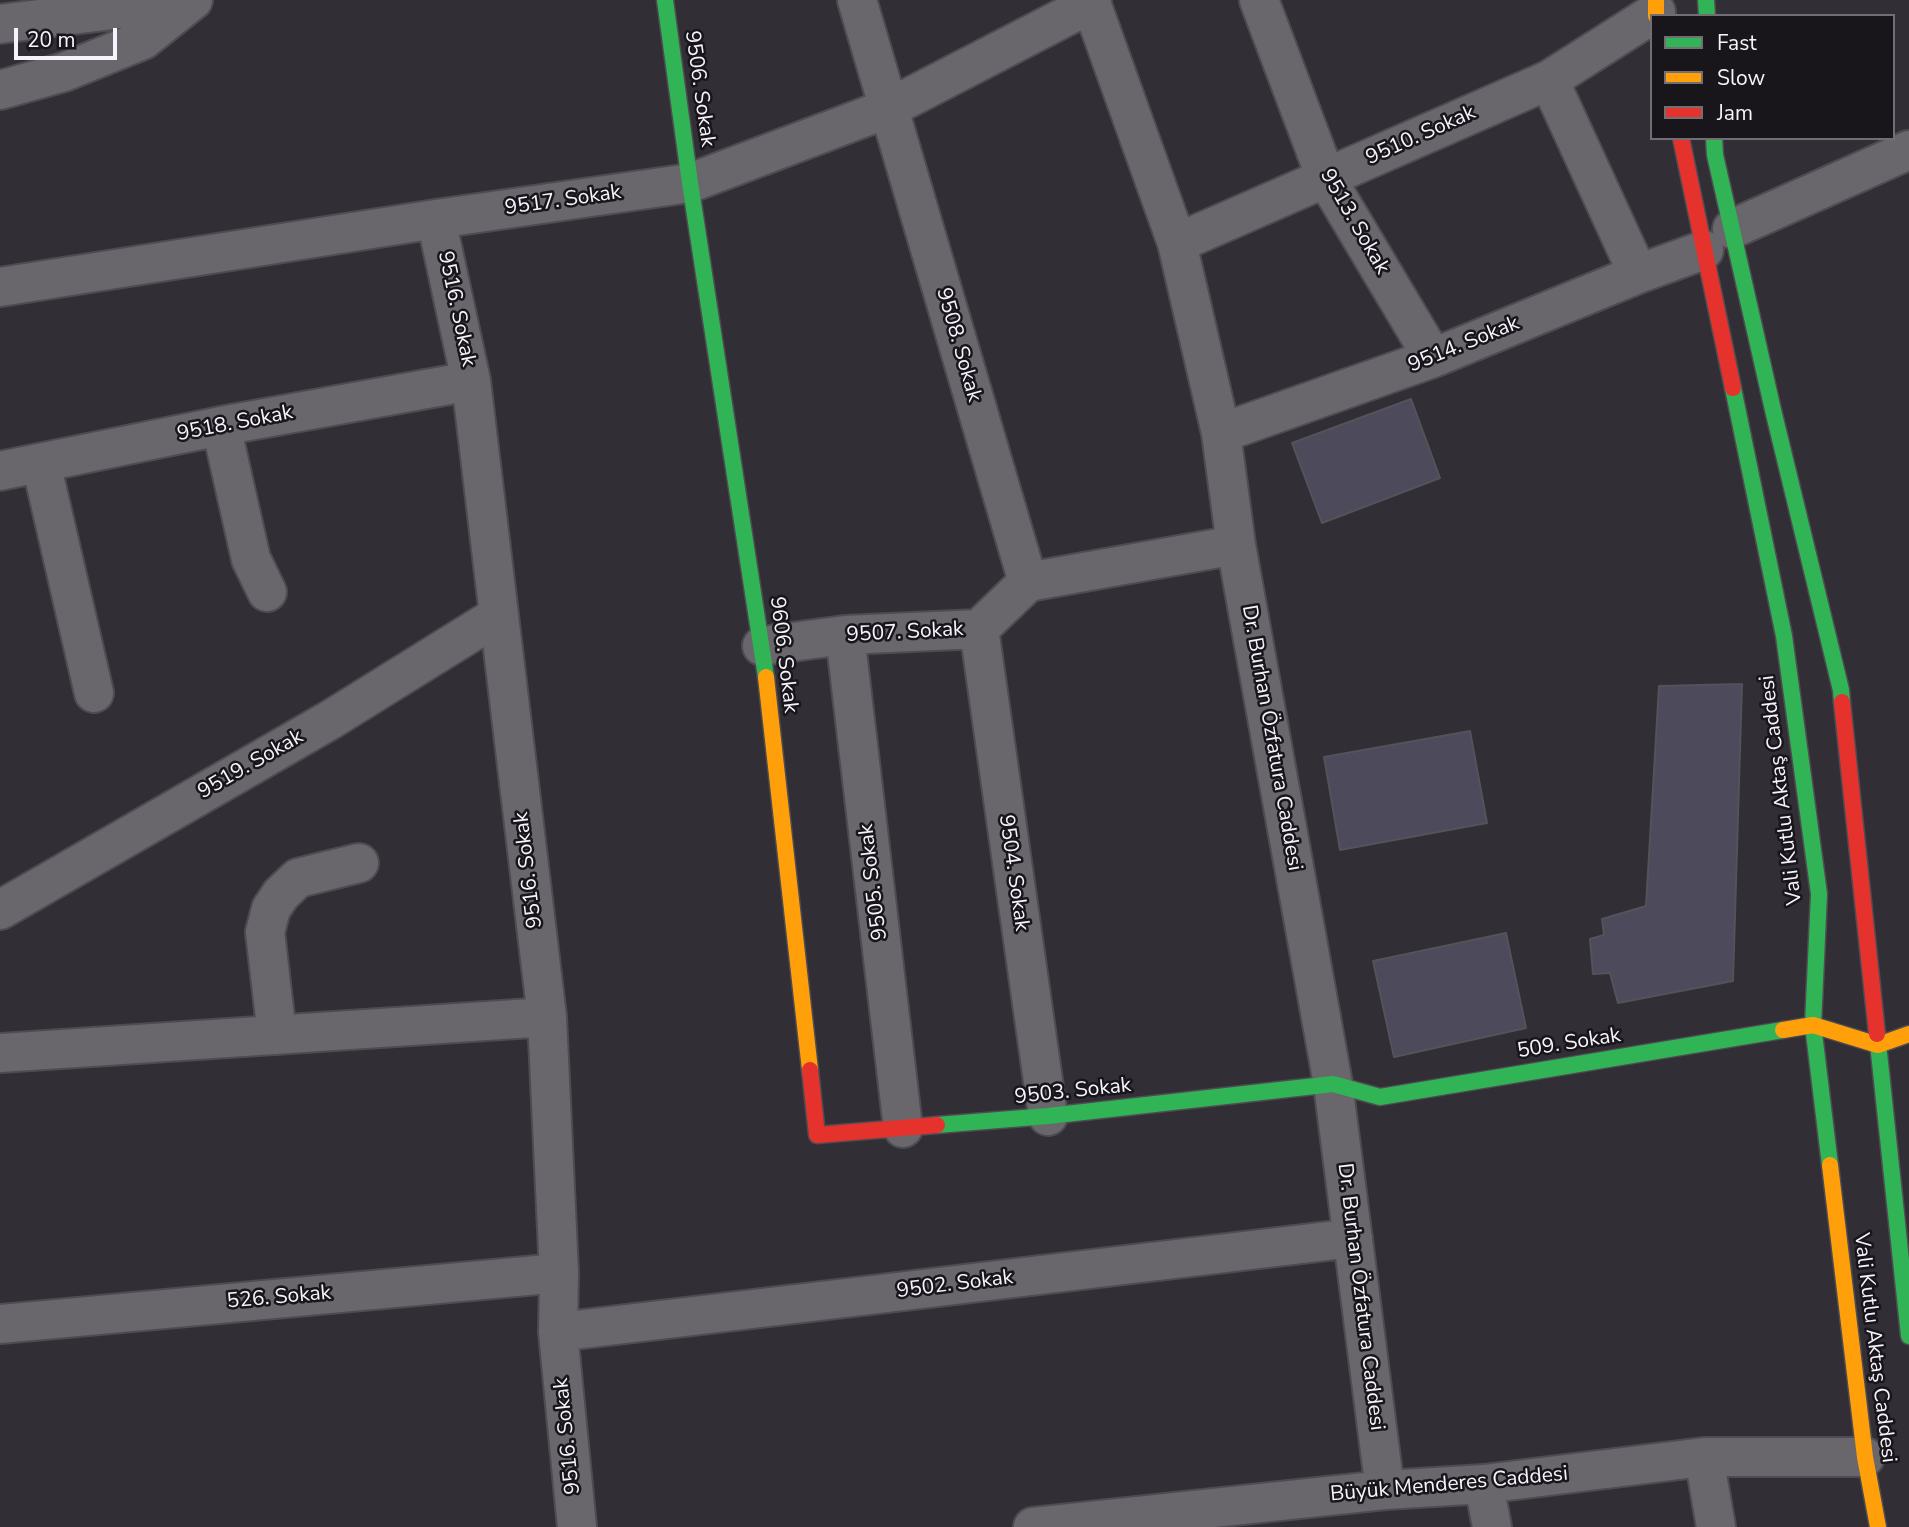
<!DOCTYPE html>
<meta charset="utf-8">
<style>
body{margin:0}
#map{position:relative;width:1909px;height:1527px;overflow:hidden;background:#312e35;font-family:"Nunito Sans",sans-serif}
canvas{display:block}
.legend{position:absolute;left:1650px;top:14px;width:245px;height:126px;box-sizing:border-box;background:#18151b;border:2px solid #716e75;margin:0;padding:9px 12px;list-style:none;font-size:21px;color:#f7f3fc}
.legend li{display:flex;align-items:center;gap:14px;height:35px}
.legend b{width:35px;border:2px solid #716e75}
.scale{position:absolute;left:14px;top:28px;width:103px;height:32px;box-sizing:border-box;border:4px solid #f7f3fc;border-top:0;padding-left:9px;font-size:21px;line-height:24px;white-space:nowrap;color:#f7f3fc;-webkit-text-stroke:5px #18151b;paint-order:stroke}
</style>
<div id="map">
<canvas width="1909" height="1527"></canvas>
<ul class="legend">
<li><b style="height:9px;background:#30b455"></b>Fast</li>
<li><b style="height:9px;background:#ff9f0a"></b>Slow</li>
<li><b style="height:9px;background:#e5322d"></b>Jam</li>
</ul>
<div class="scale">20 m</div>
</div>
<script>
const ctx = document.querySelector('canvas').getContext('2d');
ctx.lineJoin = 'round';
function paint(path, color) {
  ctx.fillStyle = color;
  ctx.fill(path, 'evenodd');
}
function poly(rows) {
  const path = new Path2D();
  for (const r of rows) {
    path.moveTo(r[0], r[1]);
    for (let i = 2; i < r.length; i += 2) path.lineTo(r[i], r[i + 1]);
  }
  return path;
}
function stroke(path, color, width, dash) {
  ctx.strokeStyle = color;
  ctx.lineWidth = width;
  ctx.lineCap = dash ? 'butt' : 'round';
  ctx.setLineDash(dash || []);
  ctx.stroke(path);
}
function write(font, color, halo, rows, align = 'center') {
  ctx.font = font + ' "Nunito Sans",sans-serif';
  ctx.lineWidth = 5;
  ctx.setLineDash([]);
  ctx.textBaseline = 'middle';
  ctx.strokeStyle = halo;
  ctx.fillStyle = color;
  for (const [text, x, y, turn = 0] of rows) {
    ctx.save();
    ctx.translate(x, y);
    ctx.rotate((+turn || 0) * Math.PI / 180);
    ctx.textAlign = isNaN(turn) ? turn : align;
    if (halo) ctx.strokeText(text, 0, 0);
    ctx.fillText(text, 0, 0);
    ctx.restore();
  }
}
const building = poly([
 [1411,399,1440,478,1322,523,1292,443,1411,399],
 [1742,684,1733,981,1618,1003,1610,973,1593,974,1590,939,1604,935,1602,919,1646,906,1659,686,1742,684],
 [1470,731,1487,823,1340,850,1324,757,1470,731],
 [1506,933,1526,1028,1394,1057,1373,961,1506,933]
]);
const street = poly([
 [857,0,1028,582],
 [1090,0,1177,243,1221,433,1236,545,1333,1084,1385,1490],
 [1259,0,1326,178,1433,358],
 [0,24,193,0],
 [1549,80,1638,274],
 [0,90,64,72,143,40,193,0],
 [436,219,471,381,547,1017,559,1273,558,1332,577,1527],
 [1732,229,1909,150],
 [1177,243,1549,80,1656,12],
 [0,287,436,219,690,183,889,108,1092,3],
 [221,426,251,559,267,592],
 [1221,433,1433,358,1638,274,1704,250],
 [41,463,94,693],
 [0,471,221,426,471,381],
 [979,629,1048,1116],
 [845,635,903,1128],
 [762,646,845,635,979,629,1028,582,1236,545],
 [0,910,330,720,499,615],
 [277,1035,265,932,271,909,281,894,298,878,359,863],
 [0,1053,547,1017],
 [0,1324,559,1273],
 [558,1332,1353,1238],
 [1704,1457,1716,1527],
 [1484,1484,1492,1527],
 [1033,1527,1385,1490,1484,1484,1704,1457,1865,1457]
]);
const fast = poly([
 [665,0,690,183,766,677],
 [1706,0,1707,16],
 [1714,138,1715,155,1773,410,1841,690,1842,702],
 [1733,388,1784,636,1819,894,1813,1025,1830,1165],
 [1877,1034,1909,1336],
 [937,1125,1048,1116,1333,1084,1380,1097,1783,1030]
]);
const slow = poly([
 [1656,0,1656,16],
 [766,677,810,1070],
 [1783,1030,1813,1025,1878,1045,1909,1034],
 [1830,1165,1865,1457,1878,1527]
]);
const jam = poly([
 [1681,138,1733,388],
 [1842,702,1877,1034],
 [810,1070,817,1135,937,1125]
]);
const streetNames = [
 ["9506. Sokak",699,89,82],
 ["9510. Sokak",1421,136,-24],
 ["9517. Sokak",563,201,-8],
 ["9513. Sokak",1354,222,60],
 ["9516. Sokak",456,309,78],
 ["9508. Sokak",958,345,74],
 ["9514. Sokak",1464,345,-22],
 ["9518. Sokak",235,424,-11],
 ["9507. Sokak",905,633,-3],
 ["9606. Sokak",783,655,83],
 ["Dr. Burhan Özfatura Caddesi",1271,738,80],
 ["9519. Sokak",251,765,-30],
 ["Vali Kutlu Aktaş Caddesi",1782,790,-97],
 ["9516. Sokak",529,870,-97],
 ["9504. Sokak",1013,873,82],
 ["9505. Sokak",874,882,-97],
 ["509. Sokak",1569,1044,-9],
 ["9503. Sokak",1073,1092,-6],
 ["9502. Sokak",955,1285,-7],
 ["Dr. Burhan Özfatura Caddesi",1360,1297,83],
 ["526. Sokak",279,1298,-5],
 ["Vali Kutlu Aktaş Caddesi",1874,1348,83],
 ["9516. Sokak",568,1436,-96],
 ["Büyük Menderes Caddesi",1449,1485,-5]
];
paint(building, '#4c4a5b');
stroke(building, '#545359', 2);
stroke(street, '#4e4b52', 42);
stroke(fast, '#4e4b52', 19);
stroke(slow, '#4e4b52', 19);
stroke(jam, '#4e4b52', 19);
stroke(street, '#69676c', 38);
stroke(fast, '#30b455', 16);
stroke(slow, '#ff9f0a', 16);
stroke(jam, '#e5322d', 16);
write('21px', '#f7f3fc', '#18151b', streetNames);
</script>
